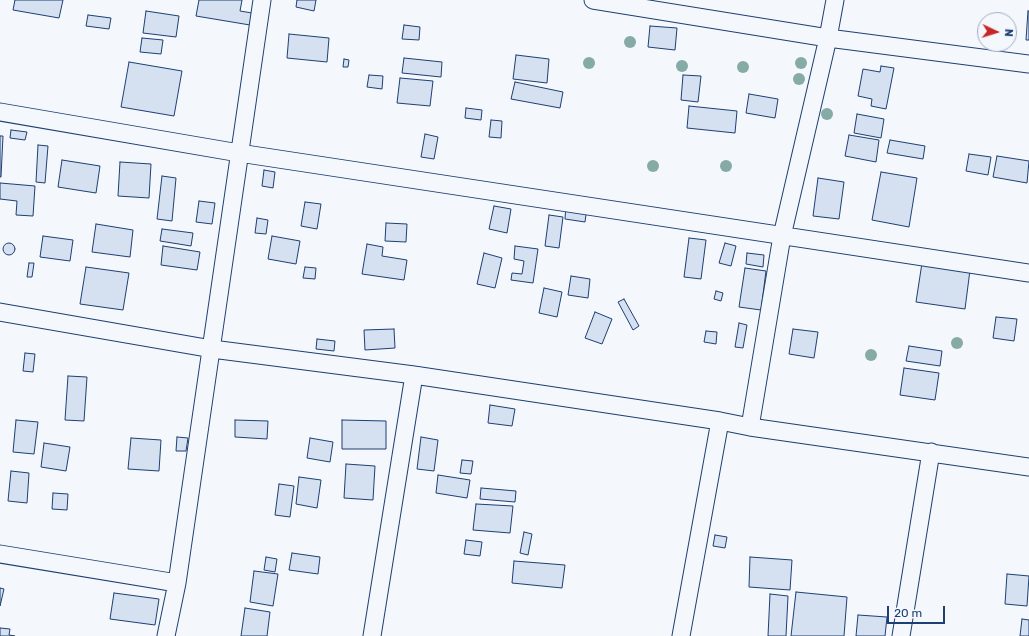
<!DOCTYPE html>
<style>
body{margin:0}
#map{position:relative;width:1029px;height:636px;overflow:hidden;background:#f4f7fb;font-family:Rubik,sans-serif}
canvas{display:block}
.north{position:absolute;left:977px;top:12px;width:40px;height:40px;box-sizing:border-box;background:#f4f7fb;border:1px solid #9eadc5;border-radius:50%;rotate:94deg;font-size:11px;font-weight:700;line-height:16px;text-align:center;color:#1d3f73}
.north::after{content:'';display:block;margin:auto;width:14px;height:18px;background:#c62828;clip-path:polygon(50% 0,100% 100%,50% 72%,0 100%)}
.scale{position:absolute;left:887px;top:606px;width:58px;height:18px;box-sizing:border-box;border:2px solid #1d3f73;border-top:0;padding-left:5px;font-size:12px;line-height:14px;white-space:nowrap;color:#1d3f73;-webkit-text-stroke:3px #f4f7fb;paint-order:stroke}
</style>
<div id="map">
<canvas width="1029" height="636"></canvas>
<div class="north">N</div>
<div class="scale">20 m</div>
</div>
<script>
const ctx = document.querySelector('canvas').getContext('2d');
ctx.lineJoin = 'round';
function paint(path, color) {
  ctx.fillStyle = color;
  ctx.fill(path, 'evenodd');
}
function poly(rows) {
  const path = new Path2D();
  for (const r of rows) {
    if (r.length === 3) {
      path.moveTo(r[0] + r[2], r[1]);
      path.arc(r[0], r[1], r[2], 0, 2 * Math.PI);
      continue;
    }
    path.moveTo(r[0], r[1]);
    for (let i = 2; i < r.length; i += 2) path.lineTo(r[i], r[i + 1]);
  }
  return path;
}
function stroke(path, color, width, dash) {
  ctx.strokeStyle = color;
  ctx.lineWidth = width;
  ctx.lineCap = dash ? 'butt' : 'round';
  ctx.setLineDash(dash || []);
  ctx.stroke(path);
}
const building = poly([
 [15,0,63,0,59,18,13,10,15,0],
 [199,0,242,0,240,11,252,13,250,25,196,16,199,0],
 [297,0,316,0,314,11,296,7,297,0],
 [146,11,179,16,176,37,143,33,146,11],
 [1028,11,1029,11,1029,40,1026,40,1028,11],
 [88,15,111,18,109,29,86,26,88,15],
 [404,25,420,27,419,40,402,39,404,25],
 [650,26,677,28,675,50,648,47,650,26],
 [289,34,329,38,327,62,287,58,289,34],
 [142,38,163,40,161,54,140,52,142,38],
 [516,55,549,59,547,83,513,79,516,55],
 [404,58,442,62,441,77,402,73,404,58],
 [344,59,349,60,348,67,343,67,344,59],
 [129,62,182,71,174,116,121,107,129,62],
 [881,66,894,68,886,109,871,106,872,99,858,96,863,69,880,72,881,66],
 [369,75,383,76,382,89,367,87,369,75],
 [683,75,701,76,698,102,681,100,683,75],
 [400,78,433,81,430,106,397,103,400,78],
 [515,82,563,92,560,108,511,99,515,82],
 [749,94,778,99,775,118,746,113,749,94],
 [689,106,737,111,735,133,687,128,689,106],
 [466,108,482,110,481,120,465,118,466,108],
 [857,114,884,119,881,138,854,133,857,114],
 [491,120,502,121,501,138,489,137,491,120],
 [11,130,27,132,25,140,10,138,11,130],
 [425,134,438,137,434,159,421,157,425,134],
 [849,135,879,140,876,162,845,156,849,135],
 [0,136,3,136,1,177,0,177,0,136],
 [890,140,925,146,923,159,887,153,890,140],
 [38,145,48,146,45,183,36,182,38,145],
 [969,154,991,157,988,175,966,171,969,154],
 [997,156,1029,161,1027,183,993,177,997,156],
 [62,160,100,166,96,193,58,187,62,160],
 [120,162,151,164,149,198,118,196,120,162],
 [264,170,275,172,273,188,262,186,264,170],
 [881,172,917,178,909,227,872,220,881,172],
 [162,176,176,178,172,221,157,219,162,176],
 [818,178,844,182,839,219,813,216,818,178],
 [0,183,35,186,33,216,16,215,17,201,0,199,0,183],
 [199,201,215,203,212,224,196,222,199,201],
 [305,202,321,204,317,229,301,226,305,202],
 [566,204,587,207,585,222,565,219,566,204],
 [494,206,511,209,507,233,489,229,494,206],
 [549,215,563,217,559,248,545,246,549,215],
 [257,218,268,220,266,234,255,233,257,218],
 [386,223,407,224,406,242,385,241,386,223],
 [96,224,133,230,130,257,92,252,96,224],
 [162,229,193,233,191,246,160,241,162,229],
 [43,236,73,240,70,261,40,257,43,236],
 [272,236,300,241,296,264,268,259,272,236],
 [689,238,706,240,701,279,684,277,689,238],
 [9,249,6],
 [725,243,736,246,731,266,719,263,725,243],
 [367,244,383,247,382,256,407,260,404,280,362,274,367,244],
 [163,246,200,252,197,270,161,265,163,246],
 [515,246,538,249,533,283,511,280,512,273,522,274,524,261,514,259,515,246],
 [484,253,502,258,495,288,477,284,484,253],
 [747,253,764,255,763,267,746,264,747,253],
 [29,263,34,263,32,277,27,277,29,263],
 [922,263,970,270,965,309,916,302,922,263],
 [86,267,129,273,123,310,80,304,86,267],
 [305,267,316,268,315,279,303,278,305,267],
 [745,268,766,271,761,310,739,307,745,268],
 [571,276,590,279,588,298,568,295,571,276],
 [544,288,562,292,557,317,539,313,544,288],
 [716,291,723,293,721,301,714,299,716,291],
 [624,299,639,326,633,330,618,302,624,299],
 [595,312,612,319,602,344,585,338,595,312],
 [996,317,1017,319,1014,341,993,338,996,317],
 [739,323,747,325,743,348,735,347,739,323],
 [394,329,395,348,365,350,364,330,394,329],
 [793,329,818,332,814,358,789,354,793,329],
 [706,331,717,332,716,344,704,342,706,331],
 [317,339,335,341,334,351,316,349,317,339],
 [909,346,942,351,940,366,906,361,909,346],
 [25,353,35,354,33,372,23,371,25,353],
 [904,368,939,373,935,400,900,395,904,368],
 [68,376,87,377,84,421,65,420,68,376],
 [490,405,515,409,512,426,488,423,490,405],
 [16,420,38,422,34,454,13,452,16,420],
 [235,420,268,421,267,439,235,437,235,420],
 [342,420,386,421,386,449,342,449,342,420],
 [177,437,188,438,186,451,176,451,177,437],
 [421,437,438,440,434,471,417,469,421,437],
 [131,438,161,440,159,471,128,469,131,438],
 [310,438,333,442,330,462,307,458,310,438],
 [44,443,70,447,66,471,41,467,44,443],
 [462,460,473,461,471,474,460,473,462,460],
 [346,464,375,466,373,500,344,498,346,464],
 [11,471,29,473,27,503,8,501,11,471],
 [438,475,470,480,467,498,436,493,438,475],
 [299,477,321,480,317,508,296,504,299,477],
 [279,484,294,486,290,517,275,515,279,484],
 [481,488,516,491,515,502,480,499,481,488],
 [53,493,68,494,67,510,52,509,53,493],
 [476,504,513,506,510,533,473,530,476,504],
 [524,532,532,534,528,555,520,553,524,532],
 [715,535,727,537,725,548,713,546,715,535],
 [466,540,482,542,480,556,464,554,466,540],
 [292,553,320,557,318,574,289,570,292,553],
 [266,557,277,559,275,572,264,570,266,557],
 [750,557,792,560,790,590,749,587,750,557],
 [514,561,565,565,562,588,512,583,514,561],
 [254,571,278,574,273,606,250,602,254,571],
 [1007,574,1029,576,1027,606,1005,604,1007,574],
 [0,588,4,589,0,606,0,588],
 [796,592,847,597,844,636,791,636,796,592],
 [114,593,159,599,155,625,110,619,114,593],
 [770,594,788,596,786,636,768,636,770,594],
 [245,608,270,612,267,636,241,636,245,608],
 [858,615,887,617,885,636,856,636,858,615],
 [1022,619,1029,620,1029,636,1020,636,1022,619],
 [0,628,10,629,9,635,15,636,0,636,0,628]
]);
const street = poly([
 [593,0,828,38,1029,64],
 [0,112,239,153,1029,273],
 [0,312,212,349,414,375,720,421,750,427,1029,467],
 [750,427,782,236,828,38,835,0],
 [0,554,177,583],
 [166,636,177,583,262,0],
 [372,636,414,375],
 [681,636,720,421],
 [901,636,931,452]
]);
const trees = [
 [630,42],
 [589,63],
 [801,63],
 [682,66],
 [743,67],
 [799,79],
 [827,114],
 [653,166],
 [726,166],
 [957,343],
 [871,355]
];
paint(building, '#d5e0f0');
stroke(building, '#1d3f73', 1);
stroke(street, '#1d3f73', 19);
stroke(street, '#f4f7fb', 17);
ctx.fillStyle = '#86aba6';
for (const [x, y] of trees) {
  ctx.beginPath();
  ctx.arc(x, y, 6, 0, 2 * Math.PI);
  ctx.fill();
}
</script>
